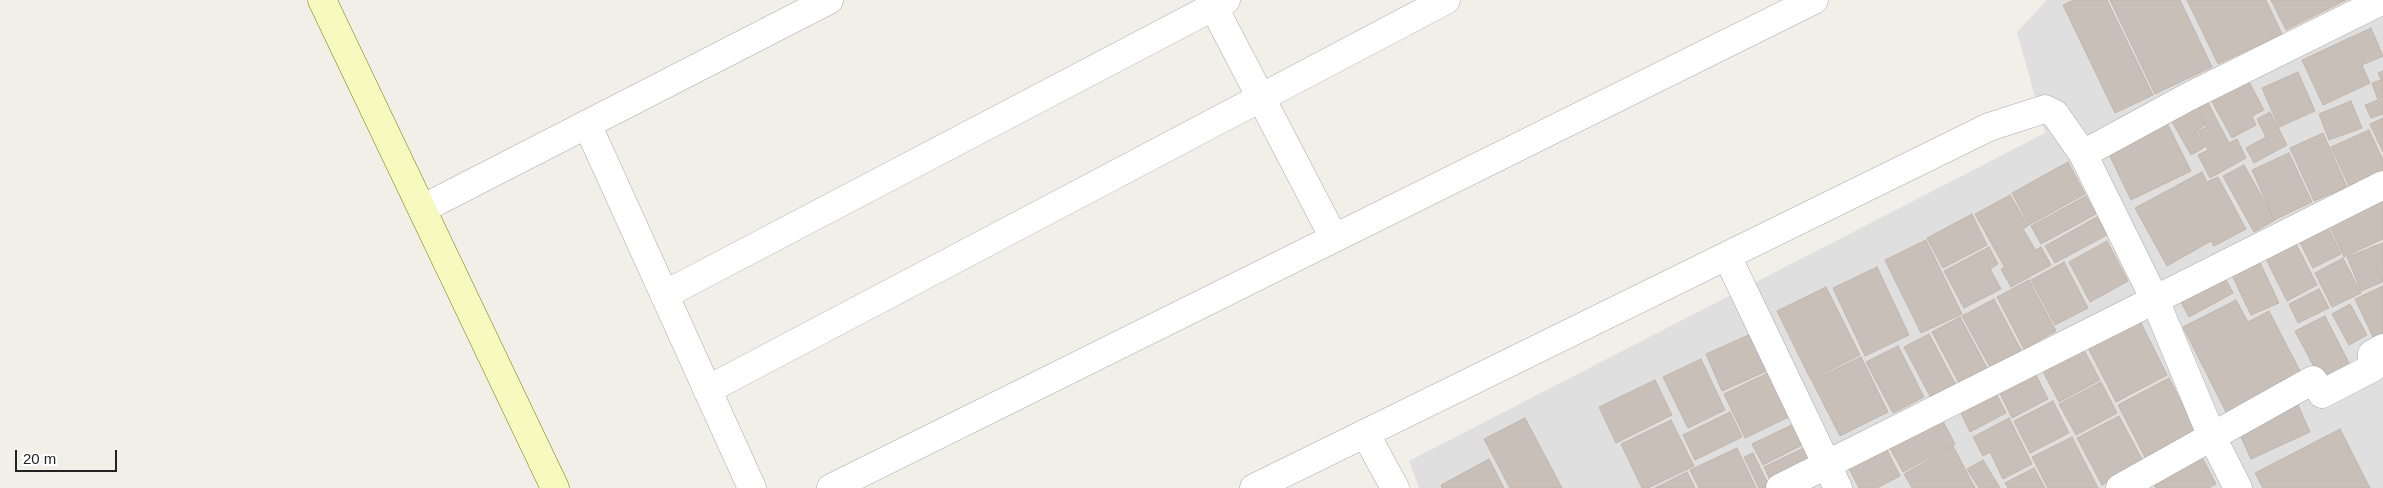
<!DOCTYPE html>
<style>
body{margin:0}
#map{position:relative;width:2383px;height:488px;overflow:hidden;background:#f2efe9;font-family:Helvetica,sans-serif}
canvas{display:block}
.scale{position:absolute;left:15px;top:450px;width:102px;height:22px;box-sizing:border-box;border:2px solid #222;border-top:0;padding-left:6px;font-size:15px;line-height:18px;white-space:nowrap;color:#222;-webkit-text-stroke:4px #fff;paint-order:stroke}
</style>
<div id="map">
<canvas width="2383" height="488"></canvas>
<div class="scale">20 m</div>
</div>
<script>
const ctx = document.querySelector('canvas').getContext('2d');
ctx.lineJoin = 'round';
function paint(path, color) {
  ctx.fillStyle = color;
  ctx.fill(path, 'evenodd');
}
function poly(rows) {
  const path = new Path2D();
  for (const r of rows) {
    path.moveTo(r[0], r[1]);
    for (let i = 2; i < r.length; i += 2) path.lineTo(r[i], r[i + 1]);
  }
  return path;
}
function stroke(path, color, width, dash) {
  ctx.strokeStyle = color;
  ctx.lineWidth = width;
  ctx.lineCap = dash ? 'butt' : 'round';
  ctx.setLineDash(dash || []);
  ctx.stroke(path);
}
const residential = poly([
 [2047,0,2383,0,2383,488,1419,488,1409,461,2045,133,2017,32]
]);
const building = poly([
 [2074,0,2107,0,2153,95,2115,113,2063,5,2074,0],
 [2110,0,2180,0,2212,67,2155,94,2110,0],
 [2187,0,2266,0,2282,34,2218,64,2187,0],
 [2271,0,2346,0,2286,30,2271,0],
 [2371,28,2383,56,2362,65,2370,83,2323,105,2302,60,2371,28],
 [2383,71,2383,114,2371,118,2365,105,2378,100,2372,83,2381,80,2378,73,2383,71],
 [2298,72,2315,111,2279,127,2262,88,2298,72],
 [2248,80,2264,110,2252,116,2256,125,2232,138,2211,100,2248,80],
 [2351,101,2362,128,2329,140,2319,114,2351,101],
 [2208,103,2229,143,2237,139,2246,158,2210,178,2198,155,2208,150,2198,131,2207,127,2197,109,2208,103],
 [2194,107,2205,125,2196,131,2205,147,2191,155,2171,120,2194,107],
 [2270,112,2287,145,2254,163,2246,148,2266,137,2257,119,2270,112],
 [2164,117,2191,171,2131,200,2105,146,2164,117],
 [2383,118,2383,152,2370,124,2383,118],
 [2369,130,2383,160,2383,170,2349,186,2331,147,2369,130],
 [2323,133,2347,187,2314,201,2290,148,2323,133],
 [2289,153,2312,202,2274,220,2252,170,2289,153],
 [2068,162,2085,194,2029,225,2012,193,2068,162],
 [2244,165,2275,220,2254,232,2223,176,2244,165],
 [2202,172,2207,182,2218,177,2246,229,2214,246,2211,241,2167,266,2135,208,2202,172],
 [2010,195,2028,226,2023,229,2035,249,2004,266,1975,214,2010,195],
 [2086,196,2096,214,2041,244,2031,226,2086,196],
 [2383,198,2383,239,2344,257,2327,220,2383,198],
 [1972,214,1987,245,1943,268,1927,238,1972,214],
 [2097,217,2107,235,2055,263,2045,246,2097,217],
 [2325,221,2341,254,2313,268,2296,235,2325,221],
 [2292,236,2317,285,2287,301,2262,251,2292,236],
 [1926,240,1962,314,1921,333,1885,260,1926,240],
 [2107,241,2128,281,2090,302,2069,262,2107,241],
 [2383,243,2383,282,2369,248,2383,243],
 [1989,247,1998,264,1990,269,2001,289,1964,308,1944,271,1989,247],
 [2041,247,2051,265,2011,287,2001,269,2041,247],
 [2368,249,2382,282,2361,291,2347,257,2368,249],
 [2255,252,2279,303,2251,315,2227,265,2255,252],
 [2343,258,2361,293,2332,307,2315,273,2343,258],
 [2064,262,2088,308,2055,325,2031,280,2064,262],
 [1877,267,1909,335,1865,356,1833,288,1877,267],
 [2219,267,2233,293,2189,317,2175,291,2219,267],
 [2029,280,2056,331,2024,349,1997,297,2029,280],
 [2383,286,2383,339,2376,343,2355,299,2383,286],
 [1826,287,1860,355,1811,380,1777,311,1826,287],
 [2319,289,2329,308,2298,323,2289,304,2319,289],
 [1994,299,2021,350,1990,367,1962,316,1994,299],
 [2236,300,2248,322,2269,311,2302,375,2227,414,2183,327,2236,300],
 [2350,304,2367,335,2349,345,2332,314,2350,304],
 [2134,309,2167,375,2116,402,2082,336,2134,309],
 [2325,316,2351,367,2322,382,2295,331,2325,316],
 [1960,317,1987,368,1959,383,1932,332,1960,317],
 [1753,333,1769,370,1722,391,1706,354,1753,333],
 [1929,334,1956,385,1931,398,1904,347,1929,334],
 [2078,339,2100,380,2059,402,2037,360,2078,339],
 [1898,346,1924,397,1893,413,1866,362,1898,346],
 [1861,357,1888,412,1840,436,1812,381,1861,357],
 [1701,359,1725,410,1688,428,1663,377,1701,359],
 [2031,365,2048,399,2012,418,1995,383,2031,365],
 [1770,372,1791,416,1745,438,1724,394,1770,372],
 [2169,378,2198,434,2147,461,2118,405,2169,378],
 [1655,380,1672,415,1616,443,1599,407,1655,380],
 [2101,382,2117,413,2076,435,2059,404,2101,382],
 [1992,385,2006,413,1970,432,1956,403,1992,385],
 [2053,401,2069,433,2030,453,2014,421,2053,401],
 [2298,405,2310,432,2251,459,2239,433,2298,405],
 [1937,410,1955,444,1903,472,1885,439,1937,410],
 [1730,412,1742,437,1695,460,1683,435,1730,412],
 [2119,416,2144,463,2102,485,2077,438,2119,416],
 [1525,418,1562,488,1510,488,1484,439,1525,418],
 [2009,418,2032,464,2003,479,1990,452,1983,456,1973,437,2009,418],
 [1671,420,1694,466,1648,488,1642,488,1621,444,1671,420],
 [1798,422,1808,442,1763,465,1752,444,1798,422],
 [2340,429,2370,488,2263,488,2255,473,2340,429],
 [2072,437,2098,488,2048,488,2032,457,2072,437],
 [1882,440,1900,476,1877,488,1859,488,1844,459,1882,440],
 [1810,445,1819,464,1773,486,1764,467,1810,445],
 [1953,446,1975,488,1912,488,1904,474,1953,446],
 [1737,448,1756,488,1699,488,1690,470,1737,448],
 [1753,453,1770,488,1759,488,1744,457,1753,453],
 [1489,459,1504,488,1442,488,1441,485,1489,459],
 [2203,459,2216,484,2209,488,2156,488,2154,485,2203,459],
 [1983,460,2000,488,1979,488,1967,469,1983,460],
 [2034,468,2045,488,2008,488,2005,483,2034,468],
 [1687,472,1695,488,1655,488,1687,472]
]);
const street = poly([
 [1210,0,1334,238],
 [587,124,752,488],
 [2083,154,2188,97,2383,0],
 [422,209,829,0],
 [1727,256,1838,488],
 [664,295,1226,0],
 [707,390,1446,0],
 [1365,433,1395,488],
 [831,488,1814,0],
 [1254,488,1989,127,2045,109,2055,114,2083,154,2155,300,2212,437,2238,488],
 [1780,488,2383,185],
 [2120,488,2313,380,2322,394,2372,368,2372,354,2383,348]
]);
const secondary = poly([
 [322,0,555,488]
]);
paint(residential, '#e0dfdf');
paint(building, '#c7bfb8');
stroke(building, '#c4b6ab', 1);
stroke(street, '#a9a9a9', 29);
stroke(secondary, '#707d05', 29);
stroke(street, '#fff', 28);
stroke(secondary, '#f7fabf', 28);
</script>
